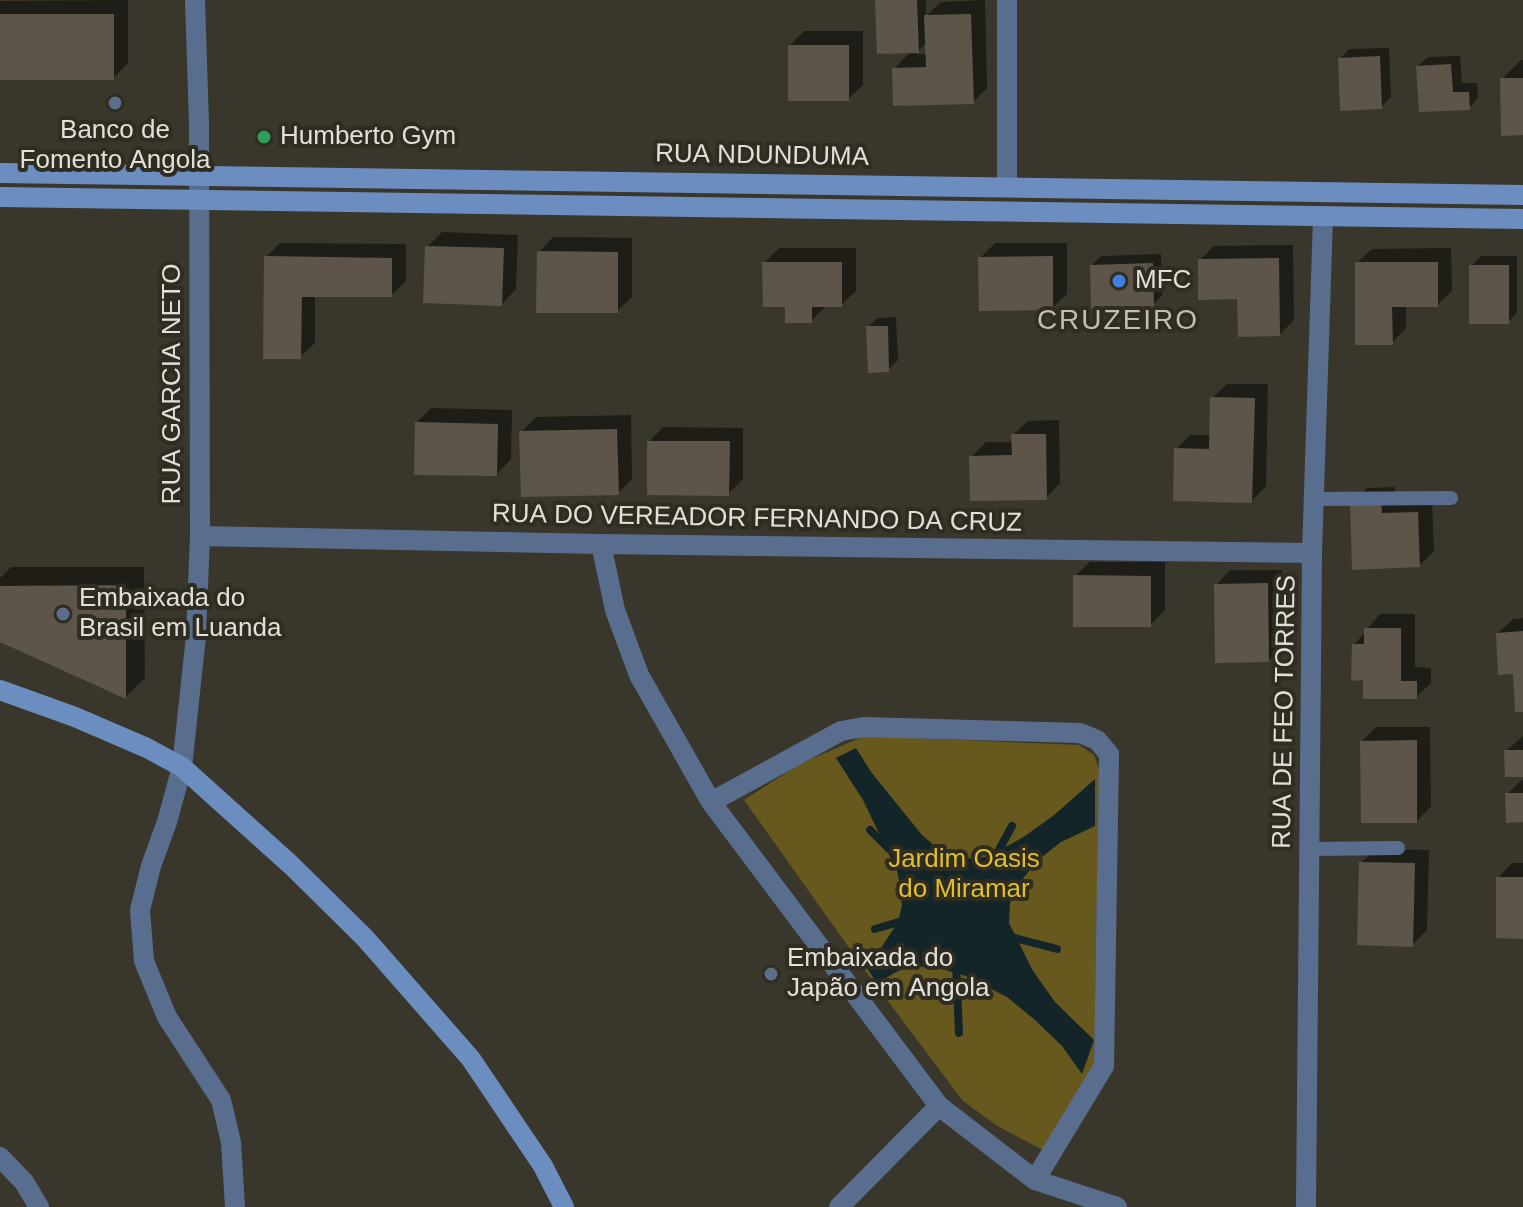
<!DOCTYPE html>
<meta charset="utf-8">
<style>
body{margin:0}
canvas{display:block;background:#39372b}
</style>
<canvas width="1523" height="1207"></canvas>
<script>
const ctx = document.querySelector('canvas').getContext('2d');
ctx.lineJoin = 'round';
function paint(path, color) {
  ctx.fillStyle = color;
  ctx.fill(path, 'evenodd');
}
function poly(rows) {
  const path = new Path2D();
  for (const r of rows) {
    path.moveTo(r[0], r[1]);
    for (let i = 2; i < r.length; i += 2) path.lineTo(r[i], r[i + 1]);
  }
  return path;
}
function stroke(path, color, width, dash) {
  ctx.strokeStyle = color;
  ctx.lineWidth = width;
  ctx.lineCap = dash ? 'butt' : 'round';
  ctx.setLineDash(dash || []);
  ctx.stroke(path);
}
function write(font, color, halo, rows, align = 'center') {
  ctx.font = font + ' Arial,sans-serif';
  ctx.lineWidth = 8;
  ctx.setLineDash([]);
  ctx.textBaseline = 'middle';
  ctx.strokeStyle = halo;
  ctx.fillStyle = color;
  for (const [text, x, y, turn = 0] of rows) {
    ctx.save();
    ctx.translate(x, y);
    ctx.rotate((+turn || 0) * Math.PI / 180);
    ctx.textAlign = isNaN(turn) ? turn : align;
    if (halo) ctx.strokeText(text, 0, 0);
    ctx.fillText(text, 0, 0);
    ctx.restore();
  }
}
const green = poly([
 [864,736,1079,745,1094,755,1099,769,1094,1079,1043,1150,999,1127,963,1101,872,980,744,800,800,764]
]);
const water = poly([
 [856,748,871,772,922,835,936,847,964,859,987,857,1022,838,1053,816,1095,779,1095,826,1061,842,1038,860,1016,887,1010,903,1009,923,1033,971,1055,1002,1094,1040,1082,1074,1062,1046,1035,1020,1007,997,966,976,942,969,916,966,898,971,877,983,865,965,883,945,898,922,902,905,900,886,897,871,863,800,836,758]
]);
const shadow = poly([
 [128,0,128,63,113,78,0,78,0,1],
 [877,0,926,0,926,16,941,2,985,0,987,88,973,102,894,69,911,51],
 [927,42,927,54,915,54],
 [804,31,863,31,863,85,848,99,790,45],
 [1389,48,1391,97,1381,107,1340,59,1349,49],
 [1460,56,1462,83,1477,83,1478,98,1469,108,1418,66,1428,57],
 [1521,60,1523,60,1523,133,1502,79],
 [442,232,518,235,516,289,502,304,427,247],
 [553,237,632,238,632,297,617,311,539,252],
 [280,243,406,244,406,281,391,295,315,295,315,343,300,357,266,257],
 [995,243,1067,243,1067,294,1052,308,980,258],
 [1293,245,1294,320,1280,334,1200,260,1214,246],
 [779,248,856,248,856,291,841,305,827,305,811,321,787,305,764,263],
 [1451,248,1452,291,1437,305,1406,305,1406,328,1392,343,1357,263,1372,249],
 [1161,254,1162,295,1153,305,1092,265,1101,256],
 [1481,256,1517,256,1517,313,1508,322,1471,266],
 [896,317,898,360,888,370,868,327,878,318],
 [1227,384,1268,384,1266,486,1252,501,1176,449,1190,435,1212,435,1212,398],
 [431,408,512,410,511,459,497,474,416,423],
 [631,415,632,479,618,493,521,432,536,417],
 [1059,420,1060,483,1046,498,971,457,986,442,1013,442,1013,435,1028,421],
 [663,427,743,428,743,479,728,494,649,442],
 [1395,487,1396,500,1432,499,1434,551,1419,566,1352,503,1367,488],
 [1090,562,1165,562,1165,610,1150,625,1075,576],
 [11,567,144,567,145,678,126,696,0,640,0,578],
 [1230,570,1282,570,1283,646,1269,660,1216,585],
 [1380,614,1415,614,1415,667,1431,668,1431,683,1416,697,1365,678,1354,645],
 [1523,618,1523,710,1515,672,1498,633,1513,619],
 [1376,727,1430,727,1431,806,1417,821,1362,741],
 [1523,736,1523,775,1506,751],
 [1522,780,1523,780,1523,820,1507,794],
 [1376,849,1429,850,1427,930,1412,945,1361,863],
 [1512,863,1523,863,1523,936,1498,878]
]);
const stream = poly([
 [870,830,889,849],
 [993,861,1012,826],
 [875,929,909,919],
 [1007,936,1057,949],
 [956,962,959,1033]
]);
const building = poly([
 [875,0,917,0,919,53,877,54],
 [0,14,114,14,114,80,0,80],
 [971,14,974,104,893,106,892,68,926,67,924,15],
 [788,45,849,45,849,101,788,101],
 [1380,56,1382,109,1340,111,1338,58],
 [1451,64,1453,92,1469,92,1470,110,1419,112,1416,66],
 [1500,78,1523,78,1523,135,1501,136],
 [425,246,504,248,502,306,423,303],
 [537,251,618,252,618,313,536,313],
 [264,256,392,258,392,297,302,297,301,359,263,359],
 [1053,256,1053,310,979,311,978,257],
 [1279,258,1280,336,1238,337,1237,299,1198,300,1198,259],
 [762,262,842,262,842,307,812,307,812,323,785,323,785,307,763,307],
 [1355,262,1438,262,1438,307,1392,307,1393,345,1355,345],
 [1153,263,1154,307,1091,308,1090,265],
 [1469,265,1509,265,1509,324,1469,324],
 [866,326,888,326,889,372,868,373],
 [1210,397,1255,398,1252,503,1173,501,1174,448,1209,449],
 [415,422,498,424,497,476,414,475],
 [617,429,619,495,521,497,519,431],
 [1011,434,1046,434,1047,500,970,501,969,456,1012,455],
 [647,441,730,441,729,496,647,495],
 [1381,501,1382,513,1418,512,1420,567,1352,570,1350,502],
 [1073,575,1151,576,1151,627,1073,627],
 [1268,583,1269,662,1215,663,1214,584],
 [126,585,126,699,0,642,0,586],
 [1364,628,1401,628,1401,681,1417,681,1417,699,1363,699,1363,680,1351,681,1352,644,1364,644],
 [1523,631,1523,712,1515,712,1513,674,1498,675,1496,633],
 [1417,740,1417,823,1361,823,1360,741],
 [1504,750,1523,750,1523,777,1505,777],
 [1505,793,1523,793,1523,822,1506,823],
 [1359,862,1415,863,1413,947,1357,945],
 [1496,877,1523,877,1523,939,1496,938]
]);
const lane = poly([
 [1314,499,1451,498],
 [1309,849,1398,848]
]);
const street = poly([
 [195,0,199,124,200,536,196,636,182,767,167,822,151,866,140,910,144,961,167,1017,221,1100,231,1142,235,1207],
 [1007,0,1007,185],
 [200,536,601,544,1312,553],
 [601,544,615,610,639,675,711,802,939,1106,1035,1180,1117,1207],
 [711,802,841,731,864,727,1080,733,1097,740,1109,754,1104,1066,1035,1180],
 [0,1157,24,1182,39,1207],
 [839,1207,939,1106],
 [1306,1207,1312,553,1323,217]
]);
const secondary = poly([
 [0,173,1523,195],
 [0,197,1523,219],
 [0,690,75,717,147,748,182,767,291,865,365,938,471,1059,543,1166,564,1207]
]);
const markers = [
 [115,103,8,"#5c6f8a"],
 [264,137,8,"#2e9e5b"],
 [1119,281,8,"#3f7fe0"],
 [63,614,8,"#5c6f8a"],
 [771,974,8,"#5c6f8a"]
];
const poiNames = [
 ["Banco de",115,131,"center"],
 ["Fomento Angola",115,161,"center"],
 ["Humberto Gym",280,137],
 ["MFC",1135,281],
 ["Embaixada do",79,599],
 ["Brasil em Luanda",79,629],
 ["Embaixada do",787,959],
 ["Japão em Angola",787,989]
];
const streetNames = [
 ["RUA NDUNDUMA",762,156,1],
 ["RUA GARCIA NETO",173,384,-90],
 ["RUA DO VEREADOR FERNANDO DA CRUZ",757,519,1],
 ["RUA DE FEO TORRES",1285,712,-89]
];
const parkNames = [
 ["Jardim Oasis",964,860],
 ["do Miramar",964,890]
];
const neighbourhoodNames = [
 ["CRUZEIRO",1118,321]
];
paint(green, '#67581e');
paint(water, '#132529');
paint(shadow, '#0007');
stroke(stream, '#132529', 8);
paint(building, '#5d544a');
stroke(lane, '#596e8e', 14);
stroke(street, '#596e8e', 20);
stroke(secondary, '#6c8dbf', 20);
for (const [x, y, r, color] of markers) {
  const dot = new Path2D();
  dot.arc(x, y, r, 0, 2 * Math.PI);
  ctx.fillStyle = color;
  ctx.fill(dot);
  stroke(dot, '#2f2c21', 3);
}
write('26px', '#e1dfd8', '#2f2c21', poiNames, 'left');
write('26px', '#e1dfd8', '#2f2c21', streetNames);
write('26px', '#e0bf2b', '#2f2c21', parkNames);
ctx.letterSpacing = '2px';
write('28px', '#c2beb0', '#2f2c21', neighbourhoodNames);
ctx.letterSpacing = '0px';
</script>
